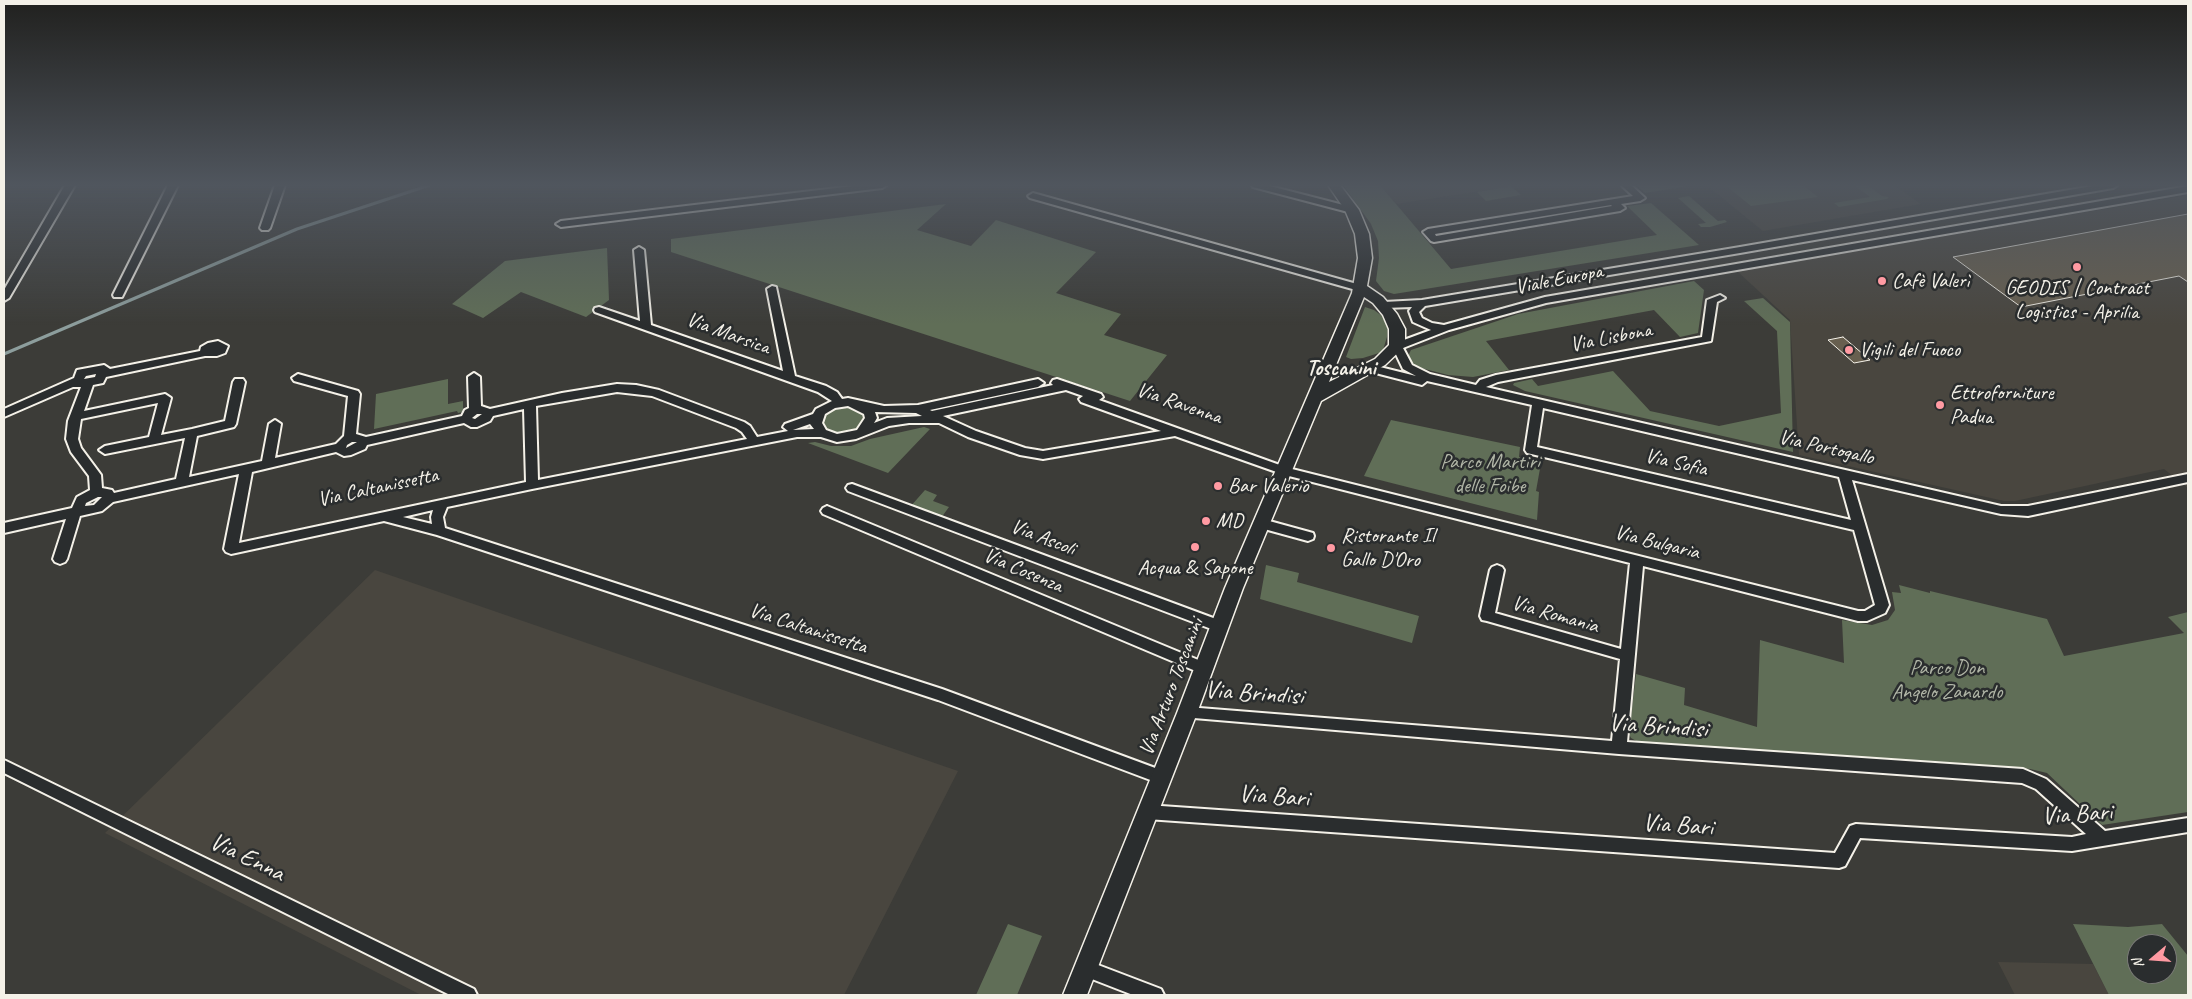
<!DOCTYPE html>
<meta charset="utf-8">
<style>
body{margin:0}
#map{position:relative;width:2192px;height:999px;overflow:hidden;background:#3c3c38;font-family:Caveat,sans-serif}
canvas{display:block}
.frame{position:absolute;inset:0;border:5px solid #f4f1e8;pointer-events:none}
.north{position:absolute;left:2127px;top:934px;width:50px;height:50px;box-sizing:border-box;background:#2a2d2e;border:1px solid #7b7b78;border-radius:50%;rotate:252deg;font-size:14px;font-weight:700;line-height:20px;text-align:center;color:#f4f1e8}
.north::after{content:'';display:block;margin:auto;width:18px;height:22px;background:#ff9aa2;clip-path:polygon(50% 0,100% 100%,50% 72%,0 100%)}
</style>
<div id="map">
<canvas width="2192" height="999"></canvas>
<div class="frame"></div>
<div class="north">N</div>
</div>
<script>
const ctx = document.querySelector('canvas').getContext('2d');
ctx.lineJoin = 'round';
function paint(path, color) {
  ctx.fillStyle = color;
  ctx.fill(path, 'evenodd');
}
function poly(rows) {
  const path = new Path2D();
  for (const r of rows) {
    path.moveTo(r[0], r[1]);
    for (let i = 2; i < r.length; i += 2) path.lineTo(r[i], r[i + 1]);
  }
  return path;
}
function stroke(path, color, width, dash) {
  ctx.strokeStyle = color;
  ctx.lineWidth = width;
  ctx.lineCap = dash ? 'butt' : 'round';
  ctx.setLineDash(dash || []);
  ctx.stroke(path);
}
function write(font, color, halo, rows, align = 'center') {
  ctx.font = font + ' Caveat,sans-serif';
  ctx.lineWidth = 5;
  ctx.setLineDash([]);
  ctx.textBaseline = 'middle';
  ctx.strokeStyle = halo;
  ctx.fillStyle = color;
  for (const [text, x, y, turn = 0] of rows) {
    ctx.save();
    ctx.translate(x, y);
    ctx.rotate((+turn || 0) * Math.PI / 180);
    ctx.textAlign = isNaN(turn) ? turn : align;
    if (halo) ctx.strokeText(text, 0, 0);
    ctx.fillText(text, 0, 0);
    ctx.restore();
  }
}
const built = poly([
 [1380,185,1522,185,1396,204],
 [1706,185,1894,185,1921,204,1763,231],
 [2188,195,2188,488,2164,469,2015,501,2004,501,1799,455,1790,320,1737,271],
 [375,570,958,771,844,995,421,995,105,833],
 [1998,962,2093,964,2109,995,2015,995]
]);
const green = poly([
 [1343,185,1380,185,1451,269,1657,235,1627,206,1651,203,1699,245,1394,294,1384,291,1376,281,1379,258,1378,241,1371,224],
 [1636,185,1696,185,1645,193],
 [1725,185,1803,185,1818,197,1751,206],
 [1854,185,1867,185,1882,196,1889,197,1887,199,1839,207,1834,203,1870,197],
 [1511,186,1521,195,1486,201,1477,192],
 [1689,196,1718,221,1725,220,1727,222,1710,227,1701,227,1698,224,1706,223,1678,198],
 [946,204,917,230,971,246,996,220,1096,252,1056,293,1121,314,1104,335,1167,355,1130,401,671,252,671,239],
 [607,248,609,300,586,317,521,292,483,318,452,304,505,261],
 [1694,281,1704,290,1698,333,1680,337,1654,310,1486,341,1509,370,1473,377,1448,375,1417,367,1412,364,1407,358,1411,350,1518,314],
 [1763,298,1790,322,1793,452,1525,391,1513,385,1514,383,1532,379,1538,386,1613,371,1650,411,1719,426,1781,413,1777,331,1744,301],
 [1365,307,1374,310,1382,316,1388,326,1387,337,1383,350,1379,353,1363,358,1351,359,1346,357],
 [448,379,448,404,463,401,463,412,458,413,457,411,374,429,376,394],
 [847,405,864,413,866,418,860,429,853,432,838,435,831,434,822,427,822,417,825,414,834,408],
 [1391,420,1520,447,1519,457,1541,463,1536,491,1539,492,1537,520,1364,476],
 [924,427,930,429,888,473,808,443,815,442,831,446,851,446,870,439],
 [925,490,937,495,933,501,949,507,941,518,910,507],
 [1266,565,1299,573,1297,582,1419,616,1412,643,1260,599],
 [1899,585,1930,593,1930,591,2047,619,2064,656,2184,633,2168,617,2188,612,2188,812,2102,825,2047,773,2030,769,1638,742,1631,738,1629,734,1636,674,1685,688,1684,705,1757,727,1760,640,1844,663,1842,620,1872,625,1888,620,1895,610,1892,592,1901,593],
 [1008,924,1042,936,1017,995,976,995],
 [2073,924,2128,927,2162,924,2188,956,2188,995,2109,995],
 [2137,944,2167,944,2167,974,2137,974]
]);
const stream = poly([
 [4,354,297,229,430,185]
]);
const building = poly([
 [2188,214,2188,282,2179,276,2021,307,1953,257,2188,214],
 [1843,337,1870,360,1854,363,1828,340,1843,337]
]);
const street = poly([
 [65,185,75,185,9,298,4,301,4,290,65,185],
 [168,185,178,185,122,297,114,297,113,295,168,185],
 [275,185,285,185,270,228,268,230,262,230,260,228,275,185],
 [861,185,887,185,882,188,561,227,556,224,561,221,861,185],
 [1251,185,1266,185,1355,208,1357,210,1352,213,1253,187,1251,185],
 [1621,185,1631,185,1645,198,1640,201,1621,204,1625,208,1620,211,1434,242,1431,241,1423,232,1428,229,1633,196,1621,185],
 [1611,205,1612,206,1436,236,1435,234,1611,205],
 [2098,185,2118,185,2113,188,1740,253,1425,306,1419,312,1422,318,1432,323,1444,325,1545,297,2188,186,2188,192,1546,303,1449,330,1403,348,1412,365,1430,374,1476,385,1480,380,1496,375,1702,337,1707,300,1720,295,1725,298,1717,302,1711,341,1498,382,1486,387,2001,506,2028,506,2188,474,2188,482,2028,516,2001,514,1852,480,1889,605,1885,613,1867,621,1858,621,1643,566,1627,742,2023,769,2046,779,2105,831,2188,818,2188,832,2072,851,1860,838,1845,866,1839,868,1147,819,1141,817,1139,812,1141,807,1147,805,1835,853,1850,826,1856,824,2072,837,2086,834,2036,789,2022,783,1619,754,1182,717,1180,713,1182,709,1187,707,1612,741,1620,659,1487,621,1482,620,1480,616,1490,570,1492,567,1497,565,1502,567,1504,570,1495,613,1621,649,1630,563,1285,475,1175,436,1043,459,1020,455,968,437,939,423,909,423,889,426,856,439,837,442,821,437,797,437,532,489,447,507,443,517,445,528,942,689,1166,772,1169,777,1166,782,1161,784,938,700,437,535,384,521,231,554,226,552,224,549,239,474,113,502,102,511,80,516,67,559,65,562,60,564,55,562,53,559,66,519,4,533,4,523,72,508,77,497,90,490,89,476,71,452,66,439,68,421,81,387,73,387,4,417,4,409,74,378,77,370,104,365,110,369,200,351,201,347,208,343,218,341,228,346,225,353,217,356,205,356,106,377,103,383,93,385,84,411,165,394,171,398,161,435,192,429,225,421,233,382,235,379,243,379,245,382,236,424,234,427,197,436,189,477,262,461,269,424,275,420,281,424,275,458,336,444,344,436,348,396,294,381,292,378,298,374,358,391,360,394,356,434,366,437,462,416,465,410,469,408,468,377,474,373,480,377,481,406,490,409,562,393,617,384,636,385,659,390,744,422,750,426,757,437,788,431,783,427,785,424,813,414,816,409,832,401,818,392,595,312,594,310,595,308,599,307,640,321,634,250,639,247,644,250,651,325,783,371,767,289,772,286,776,287,795,376,826,386,837,392,842,399,848,398,884,406,918,405,1038,379,1044,383,1038,387,930,410,932,411,1053,385,1051,383,1053,380,1057,379,1101,394,1103,397,1099,400,1288,468,1858,611,1865,611,1875,605,1854,530,1527,453,1525,450,1532,405,1427,381,1422,385,1364,370,1362,368,1364,366,1368,364,1416,376,1403,369,1392,346,1393,344,1431,330,1413,322,1409,311,1412,307,1384,308,1379,305,1384,302,1422,300,1740,247,2098,185],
 [96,374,95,377,84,379,86,376,96,374],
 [1066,390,1083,396,1079,399,1081,402,1161,431,1043,451,1025,448,976,431,943,416,1066,390],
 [617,392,652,396,736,428,742,432,747,439,538,480,536,406,617,392],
 [158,403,149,437,105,446,99,450,105,454,185,438,176,479,114,493,112,490,102,488,101,475,81,448,78,439,81,419,158,403],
 [848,406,864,414,865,418,857,430,837,434,826,430,822,423,825,414,835,408,848,406],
 [1543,408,1839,477,1851,520,1537,447,1543,408],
 [524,409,526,482,239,543,252,472,336,452,344,456,351,455,365,449,367,445,464,423,471,427,477,427,490,421,493,416,524,409],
 [875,412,916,413,922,416,887,418,874,423,877,418,875,412],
 [477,414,482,414,475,419,472,418,477,414],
 [810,424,814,429,793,430,810,424],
 [352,442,357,442,346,448,347,445,352,442],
 [98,497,102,497,94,505,85,506,86,503,98,497],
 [433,510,431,517,432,524,403,517,433,510],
 [1033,193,1364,286,1365,288,1360,291,1356,290,1030,198,1028,196,1033,193],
 [852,484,1224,622,1226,626,1224,630,1219,631,1214,630,848,491,846,488,848,485,852,484],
 [827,506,1208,664,1210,668,1208,672,1203,674,1198,672,823,514,821,511,823,508,827,506],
 [1262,519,1313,533,1314,536,1313,539,1308,541,1257,527,1256,524,1257,521,1262,519],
 [4,760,474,989,477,995,450,995,4,773,4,760],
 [1085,960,1161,989,1164,995,1133,995,1079,974,1076,968,1079,962,1085,960]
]);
const secondary = poly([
 [1328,185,1340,185,1359,210,1369,234,1372,258,1367,286,1383,297,1397,314,1405,329,1405,346,1385,365,1321,401,1243,588,1197,713,1087,995,1063,995,1177,713,1225,588,1352,293,1358,258,1355,234,1345,210,1328,185],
 [1364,297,1373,303,1383,315,1389,329,1389,345,1375,359,1329,382,1364,297]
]);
const markers = [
 [2077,267,5,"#ff9aa2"],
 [1882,281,5,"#ff9aa2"],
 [1849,350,5,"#ff9aa2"],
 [1940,405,5,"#ff9aa2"],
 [1218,486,5,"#ff9aa2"],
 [1206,521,5,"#ff9aa2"],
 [1195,547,5,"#ff9aa2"],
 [1331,548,5,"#ff9aa2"]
];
const streetNames = [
 ["Viale Europa",1559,280,-11],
 ["Via Marsica",728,334,20],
 ["Via Lisbona",1611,338,-11],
 ["Via Ravenna",1179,404,19],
 ["Via Portogallo",1826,448,13],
 ["Via Sofia",1676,463,13],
 ["Via Caltanissetta",378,488,-12],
 ["Via Ascoli",1043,538,21],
 ["Via Bulgaria",1657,543,14],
 ["Via Cosenza",1023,571,23],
 ["Via Romania",1555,615,16],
 ["Via Caltanissetta",808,629,18],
 ["Via Arturo Toscanini",1172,687,-69]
];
const poiNames = [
 ["Cafè Valerì",1892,281],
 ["GEODIS | Contract",2077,288,"center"],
 ["Logistics - Aprilia",2077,312,"center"],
 ["Vigili del Fuoco",1859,350],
 ["Ettroforniture",1950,393],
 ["Padua",1950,417],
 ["Bar Valerio",1228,486],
 ["MD",1216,521],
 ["Ristorante Il",1341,536],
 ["Gallo D'Oro",1341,560],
 ["Acqua & Sapone",1195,568,"center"]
];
const parkNames = [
 ["Parco Martiri",1490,462],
 ["delle Foibe",1490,486],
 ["Parco Don",1947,668],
 ["Angelo Zanardo",1947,692]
];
const neighbourhoodNames = [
 ["Toscanini",1341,369]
];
const nearStreetnames = [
 ["Via Brindisi",1254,694,4],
 ["Via Brindisi",1658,727,4],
 ["Via Bari",1274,797,4],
 ["Via Bari",2077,815,-4],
 ["Via Bari",1678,826,4],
 ["Via Enna",247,858,26]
];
paint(built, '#49463f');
paint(green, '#606e57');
stroke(stream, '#8d9e9d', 3);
paint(building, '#675f4f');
stroke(building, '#f4f1e8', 1);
stroke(street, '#f4f1e8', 4);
stroke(secondary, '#f4f1e8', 3);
paint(street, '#2a2d2e');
paint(secondary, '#2a2d2e');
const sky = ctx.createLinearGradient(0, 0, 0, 325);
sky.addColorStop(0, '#21211f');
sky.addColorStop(0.57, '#50565e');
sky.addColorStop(1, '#50565e00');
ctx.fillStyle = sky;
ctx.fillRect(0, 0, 2192, 325);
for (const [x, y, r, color] of markers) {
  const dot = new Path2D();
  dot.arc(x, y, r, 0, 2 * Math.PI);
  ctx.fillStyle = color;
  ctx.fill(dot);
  stroke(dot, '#2a2d2e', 2);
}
write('21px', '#f4f1e8', '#2a2d2e', streetNames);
write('21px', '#f4f1e8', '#2a2d2e', poiNames, 'left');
write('21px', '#b1b6a7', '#2a2d2e', parkNames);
write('bold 22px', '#f4f1e8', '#2a2d2e', neighbourhoodNames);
write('25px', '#f4f1e8', '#2a2d2e', nearStreetnames);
</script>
